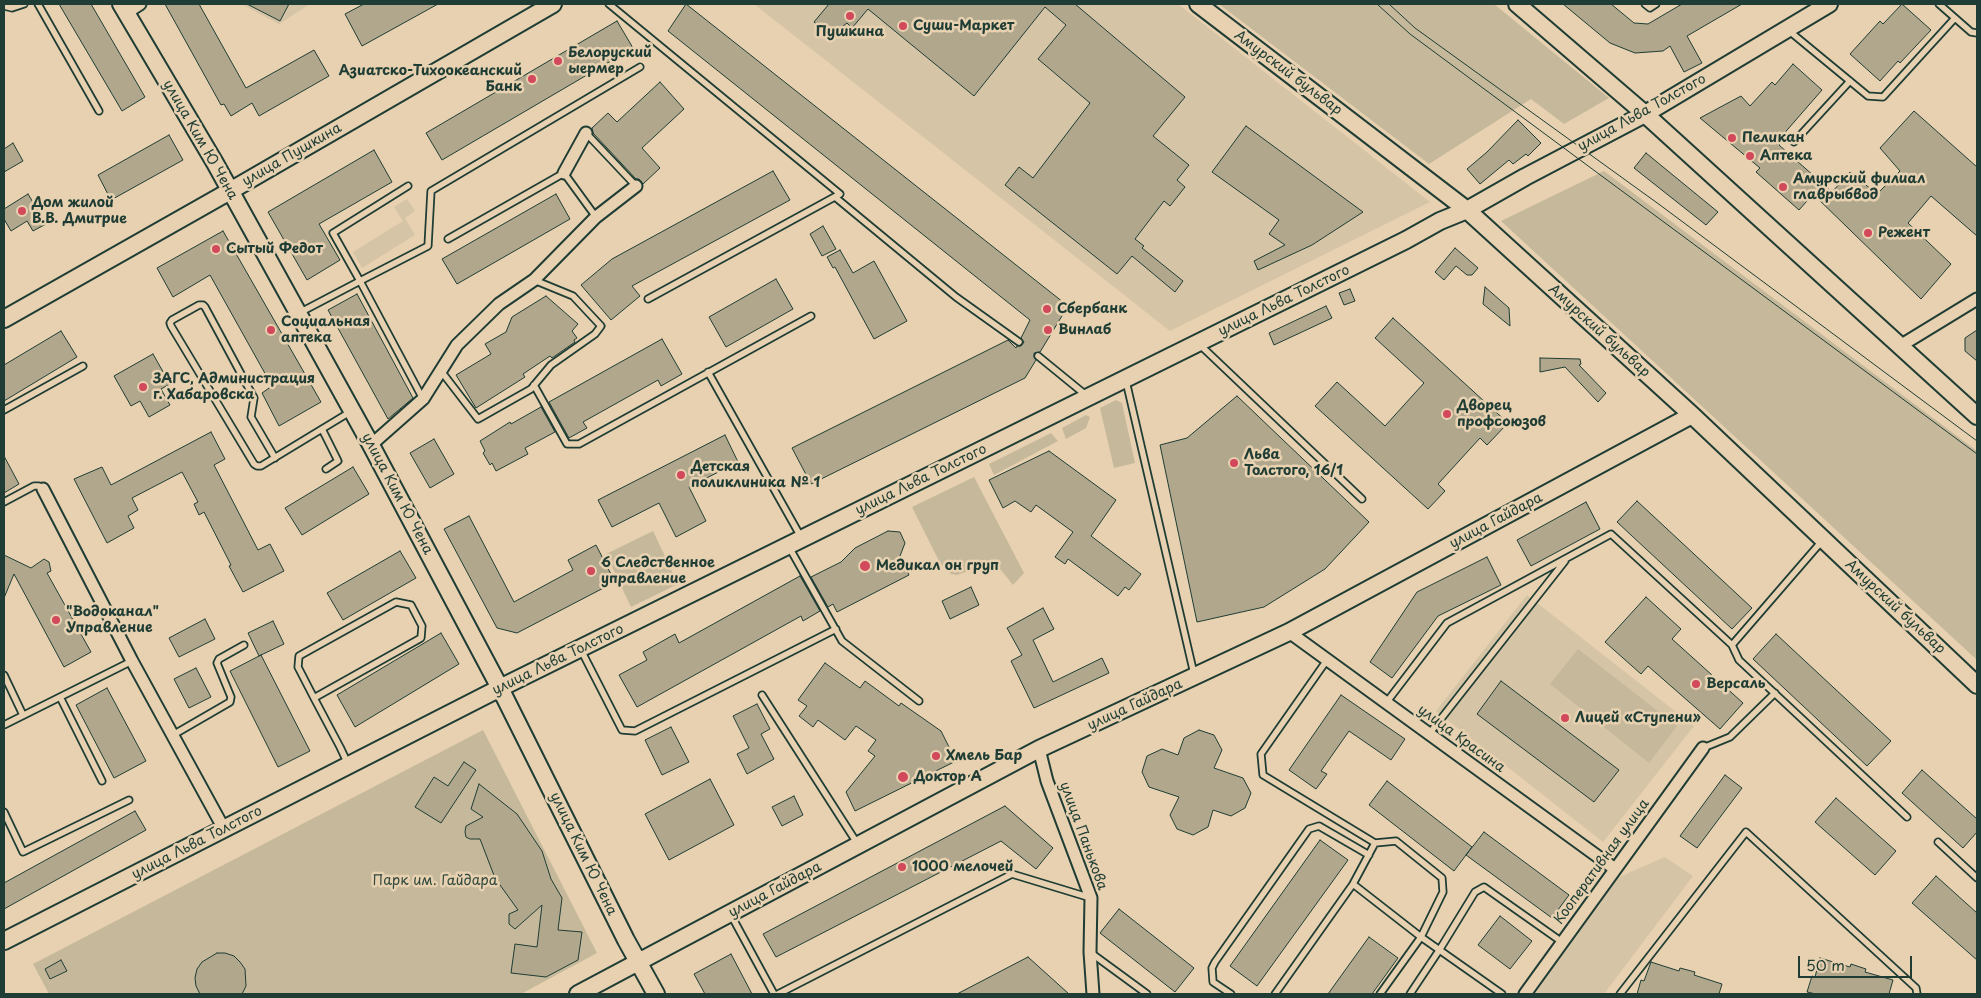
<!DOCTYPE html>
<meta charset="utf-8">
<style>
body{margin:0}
#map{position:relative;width:1981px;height:998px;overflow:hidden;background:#e7d1b0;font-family:"Playpen Sans",sans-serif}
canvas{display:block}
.frame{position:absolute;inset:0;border:5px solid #1f3d34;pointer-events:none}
.scale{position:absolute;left:1798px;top:956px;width:114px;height:22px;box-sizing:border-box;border:2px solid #1f3d34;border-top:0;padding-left:6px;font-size:15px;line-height:18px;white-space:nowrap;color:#1f3d34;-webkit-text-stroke:4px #e7d1b0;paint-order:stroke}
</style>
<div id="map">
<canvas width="1981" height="998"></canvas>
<div class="frame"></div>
<div class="scale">50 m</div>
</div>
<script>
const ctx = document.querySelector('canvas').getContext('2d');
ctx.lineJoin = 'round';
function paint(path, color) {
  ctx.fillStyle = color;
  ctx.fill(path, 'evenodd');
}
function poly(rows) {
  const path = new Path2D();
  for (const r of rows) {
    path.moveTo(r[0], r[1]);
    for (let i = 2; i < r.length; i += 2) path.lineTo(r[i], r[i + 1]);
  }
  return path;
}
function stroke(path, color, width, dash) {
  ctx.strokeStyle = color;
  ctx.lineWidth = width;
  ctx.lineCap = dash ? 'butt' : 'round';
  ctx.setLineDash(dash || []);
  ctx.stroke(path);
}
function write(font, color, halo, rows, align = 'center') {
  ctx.font = font + ' "Playpen Sans",sans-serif';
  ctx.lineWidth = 5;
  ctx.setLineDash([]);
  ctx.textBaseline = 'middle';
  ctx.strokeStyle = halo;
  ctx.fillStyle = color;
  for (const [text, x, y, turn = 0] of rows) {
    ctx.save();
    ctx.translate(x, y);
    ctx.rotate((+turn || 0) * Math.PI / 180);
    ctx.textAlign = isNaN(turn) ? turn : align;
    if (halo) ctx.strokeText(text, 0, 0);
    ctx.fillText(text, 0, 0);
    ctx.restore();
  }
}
const built = poly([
 [241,4,310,4,279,24],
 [754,4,1178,4,1430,202,1170,331],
 [407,199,415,211,405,218,415,235,362,268,353,252,403,221,394,207],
 [1527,595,1694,726,1603,842,1436,711],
 [1665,857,1693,876,1604,994,1530,994,1617,878]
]);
const green = poly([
 [1219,4,1494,4,1609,98,1564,124,1531,99,1429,164],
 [1604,171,1977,451,1977,660,1501,221],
 [1116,400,1122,403,1135,463,1114,468,1100,408],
 [1086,415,1090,417,1086,428,1066,439,1062,428],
 [1051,433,1058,441,994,475,989,464],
 [974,477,1024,573,1013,585,1001,570,985,568,971,570,957,575,951,574,940,563,912,507],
 [653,531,678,584,631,607,606,554],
 [1578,649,1677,726,1649,763,1550,684],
 [483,730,597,953,521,994,49,994,33,964]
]);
const building = poly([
 [59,4,91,4,145,97,122,111,59,4],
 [165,4,199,4,246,88,314,50,329,76,259,116,252,103,231,116,224,104,221,105,165,4],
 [247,4,289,4,280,21,247,4],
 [364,4,438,4,362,46,345,14,364,4],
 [686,4,1068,306,1040,352,1034,353,1034,357,1036,360,1025,378,811,484,792,448,1008,340,1016,348,1017,346,1021,346,1024,342,1021,338,1030,320,668,31,686,4],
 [829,4,1075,4,1185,97,1153,136,1189,165,1177,180,1185,187,1170,206,1164,201,1135,239,1144,246,1142,248,1183,281,1175,292,1132,256,1117,274,1005,185,1019,167,1033,178,1090,103,1038,59,1066,25,1045,7,974,96,868,9,852,28,847,23,830,36,814,22,829,4],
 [1563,4,1611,4,1634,23,1648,24,1682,4,1742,4,1687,36,1702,63,1684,72,1670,46,1663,51,1635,53,1610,43,1563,4],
 [1902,4,1931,30,1900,63,1898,61,1880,81,1850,54,1880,21,1883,24,1902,4],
 [617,21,633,48,442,160,426,133,617,21],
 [1793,64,1822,90,1781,137,1784,140,1779,145,1832,192,1850,172,1877,194,1900,171,1880,148,1914,111,1977,167,1977,236,1931,196,1908,223,1951,264,1921,299,1813,194,1799,210,1756,172,1760,168,1700,118,1741,96,1750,106,1772,82,1775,85,1793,64],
 [660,82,684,109,642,148,660,168,643,184,639,179,636,179,593,133,592,128,608,113,617,122,660,82],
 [1518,120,1541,143,1528,156,1526,154,1513,164,1509,160,1480,184,1467,169,1487,152,1518,120],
 [1246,126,1363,212,1312,245,1258,270,1254,261,1285,245,1269,234,1279,220,1212,172,1246,126],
 [169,135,183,160,111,200,98,175,169,135],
 [13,143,23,161,4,172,4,149,13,143],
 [374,150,392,182,319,224,340,260,307,280,268,212,374,150],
 [1646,153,1718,212,1706,225,1634,168,1646,153],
 [773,171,790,200,632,286,640,296,611,320,581,285,612,259,773,171],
 [28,194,46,224,33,231,27,221,11,231,4,219,4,209,28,194],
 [556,194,570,219,457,284,442,259,556,194],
 [823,226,836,249,822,256,810,234,823,226],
 [223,231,321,402,279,426,262,393,272,386,210,275,173,297,157,268,223,231],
 [1455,248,1478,268,1472,275,1467,275,1456,266,1444,280,1435,272,1455,248],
 [840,250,853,273,874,261,907,321,874,339,835,267,833,268,827,257,840,250],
 [776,279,793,309,726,347,709,317,776,279],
 [1485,287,1509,308,1510,326,1483,304,1485,287],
 [1350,289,1355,301,1344,305,1339,293,1350,289],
 [357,294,413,398,388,419,328,310,357,294],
 [546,296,578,324,572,331,577,338,574,340,575,342,552,358,550,356,523,374,525,377,476,408,456,375,491,354,485,344,506,332,512,317,546,296],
 [1326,306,1332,318,1274,345,1269,333,1326,306],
 [1393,318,1508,423,1487,445,1480,438,1438,484,1445,491,1428,509,1315,406,1337,382,1385,426,1424,383,1375,338,1393,318],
 [1977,330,1977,361,1965,351,1965,338,1977,330],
 [61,331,77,357,4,401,4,365,61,331],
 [662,339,682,374,661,386,658,380,583,422,587,428,569,438,549,402,662,339],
 [153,354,170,384,161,389,170,405,149,417,140,401,131,406,114,376,153,354],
 [1540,358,1580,359,1581,364,1579,365,1606,393,1598,402,1565,367,1540,372,1540,358],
 [1237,396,1369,522,1325,569,1264,607,1197,622,1160,445,1187,438,1237,396],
 [541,407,555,432,525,448,528,454,496,471,492,463,490,465,483,453,485,451,480,441,510,422,511,424,541,407],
 [211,432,225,459,214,465,258,550,270,544,284,571,243,592,229,566,231,565,204,512,199,515,194,504,198,502,182,472,132,498,138,510,128,516,134,528,107,543,74,479,102,467,111,485,211,432],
 [725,435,738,462,689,487,706,521,676,537,659,503,612,527,598,500,725,435],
 [434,439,454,474,430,488,410,453,434,439],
 [1049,451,1116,500,1091,536,1141,574,1129,590,1125,587,1118,596,1068,559,1065,564,1055,557,1073,532,1036,505,1031,512,1015,501,1003,508,989,480,1049,451],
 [4,456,19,484,4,493,4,456],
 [353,467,369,494,302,535,285,508,353,467],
 [1637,501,1752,608,1732,629,1617,522,1637,501],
 [1586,502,1600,529,1531,566,1517,540,1586,502],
 [469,516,514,602,573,570,568,560,596,545,615,582,517,633,497,628,444,529,469,516],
 [888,531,900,532,905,543,900,556,909,575,837,612,833,604,828,607,811,577,841,562,855,548,888,531],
 [400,551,416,578,343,620,327,593,400,551],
 [4,555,31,568,44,559,49,562,51,571,47,573,91,652,64,667,14,574,4,598,4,555],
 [1487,557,1501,585,1438,616,1392,678,1370,662,1417,592,1487,557],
 [800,576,820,611,803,621,801,616,637,707,619,675,647,660,643,652,675,634,679,643,800,576],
 [971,587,979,605,950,619,942,601,971,587],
 [1646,597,1681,629,1672,639,1743,703,1720,729,1648,666,1641,674,1605,642,1646,597],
 [1043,608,1054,629,1033,640,1053,682,1102,658,1109,673,1034,708,1011,661,1022,655,1007,628,1043,608],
 [205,619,215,639,179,657,169,638,205,619],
 [273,621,284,644,259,656,248,633,273,621],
 [441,633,459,664,355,727,337,695,441,633],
 [1776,634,1891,741,1867,766,1753,659,1776,634],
 [261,655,310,751,278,767,230,671,261,655],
 [825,663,860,688,865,681,899,706,901,703,941,731,956,761,855,811,846,792,875,756,868,751,876,740,856,726,845,740,818,720,813,727,799,716,807,706,798,700,825,663],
 [196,668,211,697,189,708,174,679,196,668],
 [1501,681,1619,770,1594,802,1477,714,1501,681],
 [107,688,146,761,114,778,76,705,107,688],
 [1341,695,1405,739,1391,760,1349,731,1321,771,1327,774,1316,789,1289,770,1341,695],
 [757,704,770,729,761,734,774,759,747,774,737,754,749,748,733,716,757,704],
 [671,727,689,762,662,775,645,740,671,727],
 [1199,730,1214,735,1222,750,1214,768,1243,778,1251,793,1245,808,1231,816,1213,810,1208,827,1193,835,1177,829,1170,815,1179,797,1149,787,1142,772,1147,756,1162,749,1178,755,1184,738,1199,730],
 [464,762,476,770,441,823,415,807,434,777,448,786,464,762],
 [1922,770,1977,819,1977,832,1963,848,1902,793,1922,770],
 [1725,775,1742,788,1697,848,1680,836,1725,775],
 [710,779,734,825,669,860,645,814,710,779],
 [1387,781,1472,847,1454,871,1369,805,1387,781],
 [479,784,517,814,542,851,551,879,562,898,558,930,582,932,578,960,546,977,511,973,515,944,537,947,542,905,515,929,509,924,509,914,518,910,495,878,480,839,470,839,466,837,465,832,466,826,483,817,471,809,479,784],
 [794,796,803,815,782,826,772,807,794,796],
 [1836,798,1896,851,1875,875,1815,822,1836,798],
 [1005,806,1053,848,1036,869,1001,841,776,957,763,934,1005,806],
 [135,811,146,830,4,909,4,883,135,811],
 [1484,832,1569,895,1552,918,1466,855,1484,832],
 [1320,840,1348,860,1257,986,1230,966,1320,840],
 [1936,876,1977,913,1977,960,1912,903,1936,876],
 [1119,909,1194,968,1175,992,1100,933,1119,909],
 [1500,916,1532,941,1510,969,1478,945,1500,916],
 [1369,937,1398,958,1372,994,1328,994,1369,937],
 [217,953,225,953,234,956,240,962,245,969,246,986,242,994,200,994,196,986,195,978,197,969,202,962,217,953],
 [731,954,752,994,705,994,694,974,731,954],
 [1028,957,1069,994,957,994,1028,957],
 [1820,958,1850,967,1851,964,1866,969,1865,972,1893,980,1889,994,1816,994,1807,992,1812,976,1815,977,1820,958],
 [61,960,67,971,50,979,45,969,61,960],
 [1651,962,1679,971,1680,968,1695,972,1694,975,1722,984,1719,994,1637,994,1641,980,1644,981,1651,962]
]);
const lane = poly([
 [38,4,99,111],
 [609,4,840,194,648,299],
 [1645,4,1650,8,1656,4],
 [1939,4,1955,18],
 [4,6,12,8,24,4],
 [1788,30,1868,96,1883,97,1955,18,1971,32,1977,33],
 [586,133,636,186],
 [1794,142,1850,81],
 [408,186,333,233,360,281,428,246,431,191,640,67],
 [835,197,956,297,1019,342],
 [448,239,564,173,596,217],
 [299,313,360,281,423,399],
 [1199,344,1362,499],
 [1038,356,1087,396],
 [441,371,478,419,531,389,551,365,595,334,601,326,573,296,534,280],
 [708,372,801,537],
 [1126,381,1194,674],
 [534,385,567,444,579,444,811,316],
 [4,410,83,366],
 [322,429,338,461,326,469],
 [275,458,251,417,254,398,205,307,203,305,199,305,172,320,170,323,171,326,254,464,257,466,261,466,350,412],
 [4,502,34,486,39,486,43,489],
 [789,547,842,641,919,701],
 [1732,645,1739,660,1907,817],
 [581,650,622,730,635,731,836,629],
 [1327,660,1261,754,1263,775,1375,843,1353,884,1421,937,1502,994],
 [4,675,23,715],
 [762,695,857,843],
 [60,697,102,781],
 [314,698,421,638,422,626,411,605,396,602,299,656,298,667,314,698,340,747,348,764],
 [1386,703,1447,623,1611,534,1732,645,1822,541],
 [4,725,132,661],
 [1429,734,1565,561],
 [173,735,230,702,231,697,217,663,219,659,244,645],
 [1703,748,1730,737,1775,693],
 [4,812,23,852,129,800],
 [1938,842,1977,878],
 [1375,843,1396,841,1442,878,1443,892,1421,937,1380,994],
 [731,915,774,994],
 [1091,953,1147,994],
 [778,994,1012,874,1091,898],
 [1231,994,1213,982,1212,968,1215,962,1309,829,1319,826,1369,855],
 [1275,994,1353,884],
 [1410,994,1440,949,1475,892,1484,887,1562,942],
 [1620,994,1746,832,1916,988,1917,994]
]);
const street = poly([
 [126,13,140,4],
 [564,173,586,133],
 [1900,346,1977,299],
 [371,445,423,399,457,345,499,304,534,280,596,217,636,186],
 [43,489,132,661,224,829],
 [1289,632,1615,869],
 [1039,749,1047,781,1091,898,1090,952,1093,994],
 [1525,994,1703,748]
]);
const secondary = poly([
 [121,4,215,163,371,445,500,688,626,940,656,994],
 [1198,4,1467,210,1692,415,1977,685],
 [1517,4,1645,114,1977,416],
 [4,319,230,191,553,4],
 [4,941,500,688,1406,240,1440,221,1467,210,1525,177,1645,114,1829,4],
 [578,994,1039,749,1289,632,1692,415]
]);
const tram = poly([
 [1377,4,1410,34,1977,454],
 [1389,4,1415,28,1660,205,1977,441]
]);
const markers = [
 [850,16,5,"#d1495b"],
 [903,26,5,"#d1495b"],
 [558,61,5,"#d1495b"],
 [532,79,5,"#d1495b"],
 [1732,138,5,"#d1495b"],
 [1750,156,5,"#d1495b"],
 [1783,187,5,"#d1495b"],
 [22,211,5,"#d1495b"],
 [1868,233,5,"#d1495b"],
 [216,249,5,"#d1495b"],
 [1047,309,5,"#d1495b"],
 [271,330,5,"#d1495b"],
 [1048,330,5,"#d1495b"],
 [143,387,5,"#d1495b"],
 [1447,414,5,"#d1495b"],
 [1234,463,5,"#d1495b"],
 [681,475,5,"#d1495b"],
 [865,566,6,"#d1495b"],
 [591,571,5,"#d1495b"],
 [56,620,5,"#d1495b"],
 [1696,684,5,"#d1495b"],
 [1565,718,5,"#d1495b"],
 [936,756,5,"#d1495b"],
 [903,777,6,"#d1495b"],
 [902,867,5,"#d1495b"]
];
const poiNames = [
 ["Суши-Маркет",913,26],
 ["Пушкина",850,32,"center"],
 ["Белоруский",568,53],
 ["ыермер",568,69],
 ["Азиатско-Тихоокеанский",522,71,"right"],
 ["Банк",522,87,"right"],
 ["Пеликан",1742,138],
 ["Аптека",1760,156],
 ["Амурский филиал",1793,179],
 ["главрыбвод",1793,195],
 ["Дом жилой",32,203],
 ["В.В. Дмитрие",32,219],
 ["Режент",1878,233],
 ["Сытый Федот",226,249],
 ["Сбербанк",1057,309],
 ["Социальная",281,322],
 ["аптека",281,338],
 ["Винлаб",1058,330],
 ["ЗАГС, Администрация",153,379],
 ["г. Хабаровска",153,395],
 ["Дворец",1457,406],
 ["профсоюзов",1457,422],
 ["Льва",1244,455],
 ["Толстого, 16/1",1244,471],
 ["Детская",691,467],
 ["поликлиника № 1",691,483],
 ["6 Следственное",601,563],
 ["управление",601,579],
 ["Медикал он груп",876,566],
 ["\"Водоканал\"",66,612],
 ["Управление",66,628],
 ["Версаль",1706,684],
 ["Лицей «Ступени»",1575,718],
 ["Хмель Бар",946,756],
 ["Доктор А",914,777],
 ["1000 мелочей",912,867]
];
const streetNames = [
 ["Амурский бульвар",1288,73,37],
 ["улица Льва Толстого",1642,113,-29],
 ["улица Ким Ю Чена",200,140,60],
 ["улица Пушкина",292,155,-30],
 ["улица Льва Толстого",1284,301,-26],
 ["Амурский бульвар",1599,331,42],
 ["улица Льва Толстого",921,480,-26],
 ["улица Ким Ю Чена",397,494,62],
 ["улица Гайдара",1496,521,-28],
 ["Амурский бульвар",1895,607,43],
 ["улица Льва Толстого",558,660,-26],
 ["улица Гайдара",1135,705,-25],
 ["улица Красина",1461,739,36],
 ["улица Панькова",1083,836,70],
 ["улица Льва Толстого",197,843,-27],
 ["улица Ким Ю Чена",583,854,64],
 ["Кооперативная улица",1602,862,-54],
 ["улица Гайдара",775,890,-28]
];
const parkNames = [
 ["Парк им. Гайдара",435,881]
];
paint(built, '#d6c4a6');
paint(green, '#c6b99b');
paint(building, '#b0a78d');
stroke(building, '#1f3d34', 1);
stroke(lane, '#1f3d34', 9);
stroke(street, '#1f3d34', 15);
stroke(secondary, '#1f3d34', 20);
stroke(lane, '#e7d1b0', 5.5);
stroke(street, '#e7d1b0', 11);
stroke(secondary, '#e7d1b0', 16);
stroke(tram, '#1f3d34', 1);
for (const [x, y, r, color] of markers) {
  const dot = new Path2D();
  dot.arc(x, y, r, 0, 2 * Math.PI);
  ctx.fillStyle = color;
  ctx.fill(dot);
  stroke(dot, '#e7d1b0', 2);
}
write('bold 14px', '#1f3d34', '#e7d1b0', poiNames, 'left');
write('14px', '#1f3d34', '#e7d1b0', streetNames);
write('14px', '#30493e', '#e7d1b0', parkNames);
</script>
